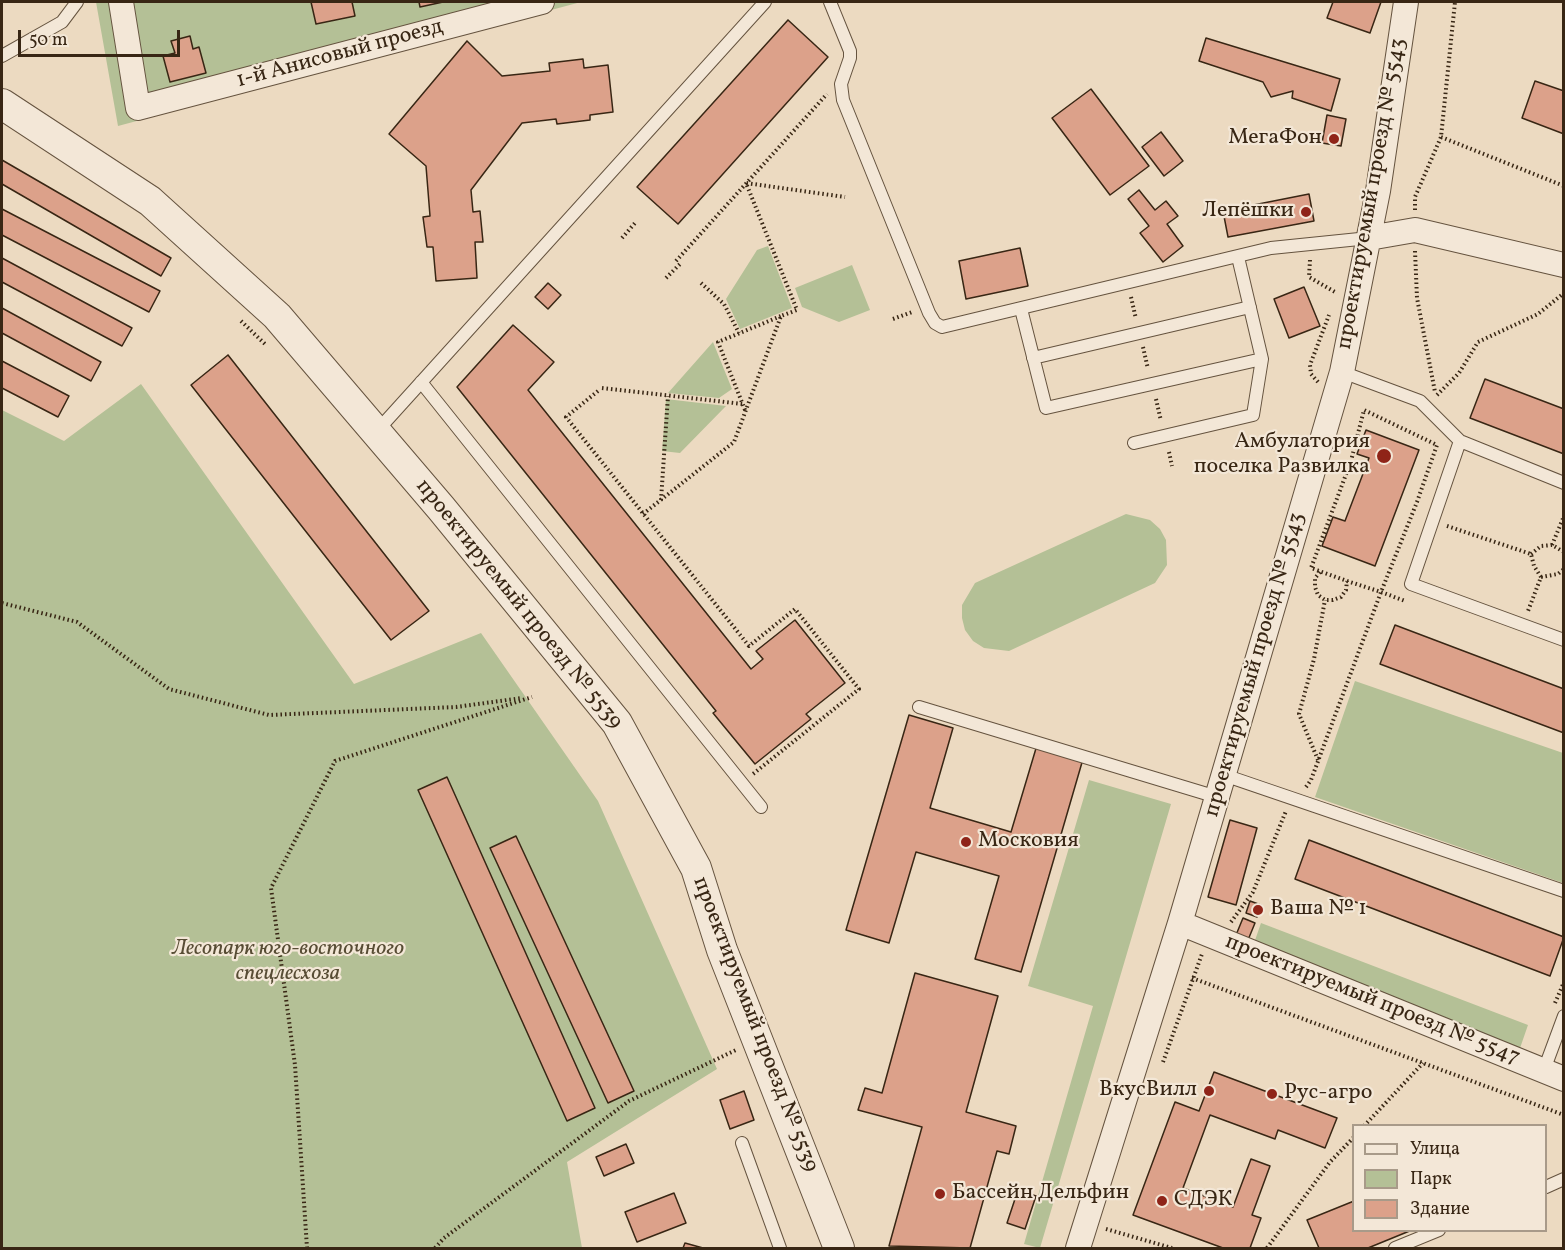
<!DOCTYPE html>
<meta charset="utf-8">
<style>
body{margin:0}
#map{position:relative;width:1565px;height:1250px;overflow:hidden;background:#ecdac1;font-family:Vollkorn,serif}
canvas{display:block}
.frame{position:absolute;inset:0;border:3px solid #382614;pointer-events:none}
.legend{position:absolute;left:1352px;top:1124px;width:195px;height:108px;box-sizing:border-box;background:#f3e7d7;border:2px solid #a89a89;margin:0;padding:8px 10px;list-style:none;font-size:18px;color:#382614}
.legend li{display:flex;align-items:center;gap:12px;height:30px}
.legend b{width:30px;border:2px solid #a89a89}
.scale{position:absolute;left:18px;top:30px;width:162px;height:27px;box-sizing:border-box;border:3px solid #382614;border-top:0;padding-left:8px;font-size:18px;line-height:21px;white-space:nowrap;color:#382614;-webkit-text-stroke:4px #f3e7d7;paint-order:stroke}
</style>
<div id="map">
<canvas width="1565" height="1250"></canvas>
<div class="frame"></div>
<ul class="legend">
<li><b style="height:8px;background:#f3e7d7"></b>Улица</li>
<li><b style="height:16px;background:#b4c096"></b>Парк</li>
<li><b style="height:16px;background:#dca18a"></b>Здание</li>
</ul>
<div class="scale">50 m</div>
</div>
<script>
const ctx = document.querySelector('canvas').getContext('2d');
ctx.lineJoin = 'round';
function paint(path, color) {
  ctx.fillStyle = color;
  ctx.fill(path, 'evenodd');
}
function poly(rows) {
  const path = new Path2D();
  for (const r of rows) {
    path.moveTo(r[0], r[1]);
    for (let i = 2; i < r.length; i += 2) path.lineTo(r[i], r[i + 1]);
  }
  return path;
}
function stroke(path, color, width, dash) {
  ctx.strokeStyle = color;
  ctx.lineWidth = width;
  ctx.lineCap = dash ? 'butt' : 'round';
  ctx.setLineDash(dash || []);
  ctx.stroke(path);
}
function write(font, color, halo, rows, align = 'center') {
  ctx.font = font + ' Vollkorn,serif';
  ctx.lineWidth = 4.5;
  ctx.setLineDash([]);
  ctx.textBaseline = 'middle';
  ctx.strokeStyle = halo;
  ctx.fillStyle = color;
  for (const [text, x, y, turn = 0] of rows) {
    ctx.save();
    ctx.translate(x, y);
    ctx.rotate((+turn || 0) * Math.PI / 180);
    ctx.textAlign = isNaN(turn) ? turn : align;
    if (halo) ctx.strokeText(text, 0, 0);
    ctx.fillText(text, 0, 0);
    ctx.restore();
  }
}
const green = poly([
 [96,2,581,2,118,126],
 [768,246,792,308,740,329,726,299,757,250],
 [852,265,870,310,839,322,802,307,795,288],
 [713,342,732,389,719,398,668,393],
 [141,384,354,684,481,633,598,801,717,1069,567,1162,582,1248,2,1248,2,410,64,441],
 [666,399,726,406,680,453,662,451],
 [1126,514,1150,520,1160,529,1166,540,1167,565,1155,583,1009,651,984,648,973,641,965,630,962,618,962,605,975,583],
 [1355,681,1563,753,1563,883,1315,797],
 [1089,780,1171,804,1040,1248,1024,1244,1093,1006,1028,986],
 [1261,923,1528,1025,1519,1051,1252,949]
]);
const building = poly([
 [311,2,352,2,355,16,316,24,311,2],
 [419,2,443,2,420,7,419,2],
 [1333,2,1381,2,1370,33,1327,18,1333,2],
 [788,20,828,57,678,224,637,187,788,20],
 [190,36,193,49,199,47,206,73,170,82,163,56,175,53,171,41,190,36],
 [1206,38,1340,79,1331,111,1292,98,1293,91,1271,97,1263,82,1199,61,1206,38],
 [467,41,502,76,550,71,549,63,583,59,584,68,608,65,613,112,590,115,590,120,557,124,556,119,522,123,471,190,473,212,480,211,483,242,475,242,477,278,436,281,433,247,427,247,423,217,430,216,426,166,389,134,467,41],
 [1535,81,1564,91,1564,134,1522,118,1535,81],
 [1091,89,1149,166,1110,195,1052,118,1091,89],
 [1327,115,1346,119,1341,146,1322,143,1327,115],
 [1161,132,1183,161,1164,176,1142,147,1161,132],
 [2,160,171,258,161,276,2,184,2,160],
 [1139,190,1155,210,1166,201,1178,216,1167,224,1183,246,1163,262,1140,233,1149,226,1128,199,1139,190],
 [1309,194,1314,221,1228,237,1223,211,1309,194],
 [2,209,160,291,149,312,2,235,2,209],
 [1020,248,1028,286,966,299,959,261,1020,248],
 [2,258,132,328,122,346,2,282,2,258],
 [548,283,561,295,548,309,535,297,548,283],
 [1304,287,1320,326,1289,338,1274,299,1304,287],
 [2,308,101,362,91,381,2,333,2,308],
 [513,325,554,362,528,390,751,669,763,659,756,651,795,620,845,683,806,714,811,719,755,764,713,713,716,711,457,387,513,325],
 [228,355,429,611,391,640,191,385,228,355],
 [2,361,69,396,58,417,2,388,2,361],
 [1485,379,1564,409,1564,454,1470,418,1485,379],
 [1366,430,1419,450,1375,566,1322,546,1333,517,1345,521,1369,458,1357,454,1366,430],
 [1395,625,1564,689,1564,733,1380,664,1395,625],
 [909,715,953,728,930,808,1011,832,1037,745,1083,759,1021,972,975,959,999,876,916,852,889,943,846,930,909,715],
 [447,777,595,1108,567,1121,418,790,447,777],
 [1230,820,1257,828,1236,905,1208,897,1230,820],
 [516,836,634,1091,608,1103,490,848,516,836],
 [1309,840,1564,937,1550,976,1295,879,1309,840],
 [1250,901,1261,905,1257,917,1246,913,1250,901],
 [1243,918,1255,923,1248,940,1236,935,1243,918],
 [915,973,998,996,966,1112,1016,1126,1009,1154,997,1151,970,1248,889,1246,922,1127,858,1110,865,1088,882,1093,915,973],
 [1214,1072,1337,1118,1325,1148,1278,1130,1275,1139,1210,1115,1183,1188,1233,1207,1251,1159,1270,1166,1252,1215,1261,1218,1250,1248,1223,1248,1133,1215,1175,1102,1199,1111,1214,1072],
 [744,1091,754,1120,730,1129,720,1100,744,1091],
 [626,1144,634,1163,604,1176,596,1157,626,1144],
 [1018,1190,1036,1196,1025,1229,1007,1223,1018,1190],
 [674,1193,686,1223,637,1242,625,1212,674,1193],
 [1354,1201,1354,1230,1412,1230,1368,1248,1319,1248,1307,1220,1354,1201],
 [685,1243,703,1248,683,1248,685,1243]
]);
const path = poly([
 [1441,137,1564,186],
 [1415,210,1415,197,1441,137,1455,2],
 [622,238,635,223],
 [1415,251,1417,298,1435,392],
 [1310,260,1309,277,1335,292],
 [676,261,827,94],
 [666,278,680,264],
 [701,283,724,304,739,333],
 [1131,297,1136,319],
 [893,319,912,312],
 [241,321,266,345],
 [1143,347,1148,369],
 [1318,382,1311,374,1310,365,1329,315],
 [602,388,743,404],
 [598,391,566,417,749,646,795,609,859,689,753,774],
 [1437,395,1459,373,1478,342,1538,314,1564,293],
 [1156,399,1161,421],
 [745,410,718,342,781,316],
 [1169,452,1172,466],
 [661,500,668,396],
 [643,514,734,442,781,316,797,310,746,183,845,197],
 [1447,526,1531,554,1534,566,1541,577,1528,611],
 [1552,545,1564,516],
 [1531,554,1541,546,1552,545,1564,552],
 [1320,572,1315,578,1315,587,1318,595,1325,600,1333,600,1341,597,1346,590,1347,581],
 [1541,577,1558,574,1564,569],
 [2,603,77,622,169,689,269,715,456,707,522,698],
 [1318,760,1299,714,1314,659,1325,600],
 [1306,787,1311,780,1381,592,1417,502,1437,445,1364,410,1351,461,1311,568,1347,581,1381,592,1405,601],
 [1231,922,1253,892,1286,811],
 [1192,978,1564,1115],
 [1555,1003,1564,982],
 [1163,1062,1202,954],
 [1364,1126,1423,1063],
 [1106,1229,1172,1248],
 [307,1248,295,1065,271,888,335,761,532,697],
 [435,1248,444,1238,629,1101,736,1050],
 [1267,1248,1330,1162,1354,1137]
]);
const service = poly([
 [830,2,850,51,850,58,841,84,843,100,929,313,935,323,942,327,1271,248,1369,238],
 [2,56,62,22,77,2],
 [1021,309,1046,408,1262,359,1238,257],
 [1033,358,1250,307],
 [1342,372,1420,401,1460,441,1564,483],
 [421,382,761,807],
 [377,431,765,2],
 [1460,441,1411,584,1564,640],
 [1134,443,1253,415,1262,359],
 [919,707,1217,797],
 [1224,775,1564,891],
 [1544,1070,1564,1016],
 [742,1143,780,1248],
 [1546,1187,1564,1179],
 [1395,1248,1439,1230]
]);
const minor = poly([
 [121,2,138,108,542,2],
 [1369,238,1415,230,1564,265],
 [1180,923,1564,1079],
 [1078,1248,1180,923,1342,372,1378,191,1406,2]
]);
const tertiary = poly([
 [2,104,150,201,277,316,441,508,617,723,696,868,722,950,839,1248]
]);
const markers = [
 [1334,139,6,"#8f2418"],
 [1306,212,6,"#8f2418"],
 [1384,456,8,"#8f2418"],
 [966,842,6,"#8f2418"],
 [1258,910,6,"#8f2418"],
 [1209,1091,6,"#8f2418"],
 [1272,1094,6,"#8f2418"],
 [940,1194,6,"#8f2418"],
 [1162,1201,6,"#8f2418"]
];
const streetNames = [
 ["1-й Анисовый проезд",340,55,-15],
 ["проектируемый проезд № 5543",1373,194,-80],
 ["проектируемый проезд № 5539",518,605,51],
 ["проектируемый проезд № 5543",1256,665,-74],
 ["проектируемый проезд № 5547",1372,1001,22],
 ["проектируемый проезд № 5539",754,1025,69]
];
const poiNames = [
 ["МегаФон",1322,139,"right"],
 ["Лепёшки",1294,212,"right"],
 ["Амбулатория",1370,443,"right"],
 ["поселка Развилка",1370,468,"right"],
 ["Московия",978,842],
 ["Ваша № 1",1270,910],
 ["ВкусВилл",1197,1091,"right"],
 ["Рус-агро",1284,1094],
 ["Бассейн Дельфин",952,1194],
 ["СДЭК",1174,1201]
];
const parkNames = [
 ["Лесопарк юго-восточного",288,950],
 ["спецлесхоза",288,975]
];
paint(green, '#b4c096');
paint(building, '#dca18a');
stroke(building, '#382614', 1.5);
stroke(service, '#65533f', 14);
stroke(minor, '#65533f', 26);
stroke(tertiary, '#65533f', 32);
stroke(path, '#382614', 4, [1.5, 3]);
stroke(service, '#f3e7d7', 12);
stroke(minor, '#f3e7d7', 24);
stroke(tertiary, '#f3e7d7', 30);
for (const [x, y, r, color] of markers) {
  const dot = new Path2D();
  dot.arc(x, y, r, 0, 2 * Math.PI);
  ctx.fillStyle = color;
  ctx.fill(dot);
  stroke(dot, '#f3e7d7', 2);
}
write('22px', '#382614', '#f3e7d7', streetNames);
write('22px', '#382614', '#f3e7d7', poiNames, 'left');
write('italic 22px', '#574c34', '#f3e7d7', parkNames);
</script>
